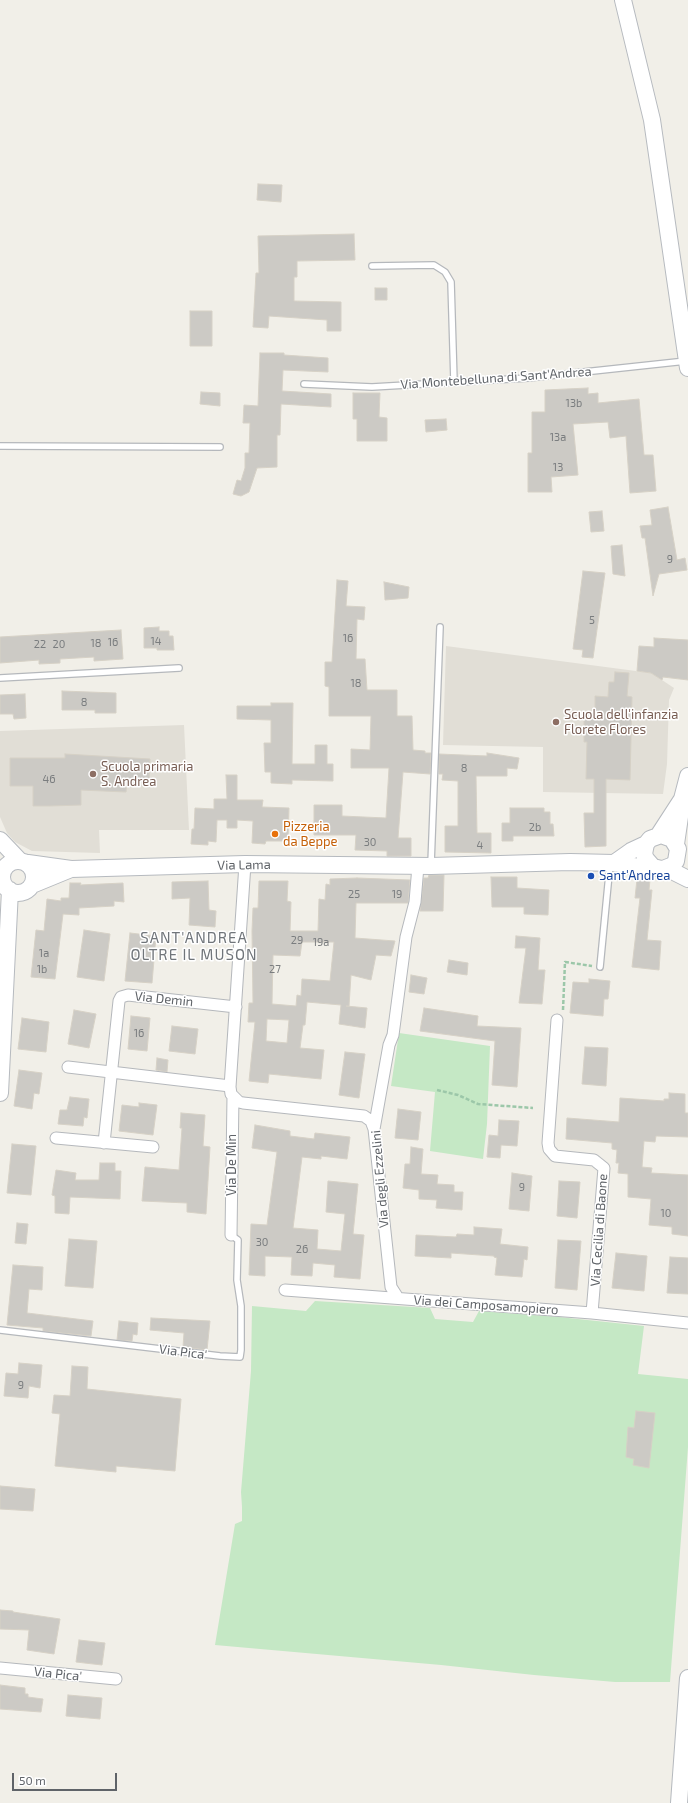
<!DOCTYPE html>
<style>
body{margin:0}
#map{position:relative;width:688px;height:1803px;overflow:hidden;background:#f1efe8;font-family:"Exo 2",sans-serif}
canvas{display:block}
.scale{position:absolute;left:12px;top:1773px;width:105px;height:18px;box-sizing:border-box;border:2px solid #5f6368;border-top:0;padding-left:5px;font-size:12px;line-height:14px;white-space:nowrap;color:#5f6368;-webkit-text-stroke:3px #fff;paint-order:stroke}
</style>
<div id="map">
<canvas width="688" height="1803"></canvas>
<div class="scale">50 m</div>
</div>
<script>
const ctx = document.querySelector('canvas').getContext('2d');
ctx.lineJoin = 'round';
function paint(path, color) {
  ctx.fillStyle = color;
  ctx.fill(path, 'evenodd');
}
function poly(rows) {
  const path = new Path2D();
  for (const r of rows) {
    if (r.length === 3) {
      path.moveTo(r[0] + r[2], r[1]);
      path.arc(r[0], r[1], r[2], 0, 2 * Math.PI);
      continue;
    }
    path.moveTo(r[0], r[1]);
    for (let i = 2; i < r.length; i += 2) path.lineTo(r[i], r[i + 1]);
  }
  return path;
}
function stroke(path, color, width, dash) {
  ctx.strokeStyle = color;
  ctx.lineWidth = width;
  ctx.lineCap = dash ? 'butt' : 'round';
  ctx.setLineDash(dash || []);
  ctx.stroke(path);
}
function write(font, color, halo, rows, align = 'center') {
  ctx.font = font + ' "Exo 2",sans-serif';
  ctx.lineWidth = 3;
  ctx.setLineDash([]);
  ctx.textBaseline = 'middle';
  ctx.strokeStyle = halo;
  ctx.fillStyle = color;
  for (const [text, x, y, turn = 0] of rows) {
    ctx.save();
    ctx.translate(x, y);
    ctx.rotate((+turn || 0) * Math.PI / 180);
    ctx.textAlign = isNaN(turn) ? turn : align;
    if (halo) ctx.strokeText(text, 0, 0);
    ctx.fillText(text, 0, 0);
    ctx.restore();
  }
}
const education = poly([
 [446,646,651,673,662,680,674,688,669,700,667,764,663,794,543,792,543,747,443,745],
 [184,725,189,830,99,830,100,853,32,851,15,842,7,833,0,817,0,731]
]);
const green = poly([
 [399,1033,490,1046,487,1124,483,1159,430,1151,435,1092,391,1086],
 [315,1301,430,1308,435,1319,473,1322,479,1311,559,1317,644,1326,638,1374,688,1379,688,1447,670,1682,615,1682,534,1675,441,1665,215,1645,235,1524,242,1521,242,1507,241,1492,251,1371,252,1306,306,1311]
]);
const building = poly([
 [258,184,282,185,281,202,257,200,258,184],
 [354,234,355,260,297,261,297,277,294,277,294,301,341,302,341,331,327,331,327,320,269,316,268,328,253,327,256,273,259,273,258,236,354,234],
 [375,288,387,288,387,300,375,300,375,288],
 [190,311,212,311,212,346,190,346,190,311],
 [260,353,284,353,284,355,328,358,328,372,283,370,282,391,331,394,331,407,281,404,280,435,277,435,277,467,257,468,249,492,241,496,233,494,237,480,241,481,245,468,245,453,249,453,250,423,243,423,244,405,258,406,260,353],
 [588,388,588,394,598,393,598,403,639,399,644,455,653,455,656,491,630,493,626,436,610,438,608,422,573,424,578,475,551,477,552,492,528,492,528,453,532,453,532,412,545,412,545,390,588,388],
 [201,392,220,393,220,406,200,404,201,392],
 [353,393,380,393,379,417,387,418,387,441,357,441,357,419,353,419,353,393],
 [446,419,447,430,426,432,425,420,446,419],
 [668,507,677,560,685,558,687,570,659,574,653,596,645,538,642,538,640,526,652,525,650,510,668,507],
 [602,511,604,531,591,532,589,512,602,511],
 [622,545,625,576,613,574,611,546,622,545],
 [583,571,605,573,593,658,582,657,583,650,573,649,583,571],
 [337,580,348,581,346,606,365,607,364,620,357,619,356,659,365,659,367,690,397,690,397,716,412,716,413,750,425,751,425,753,431,753,430,774,403,772,398,838,411,838,411,856,387,856,387,851,355,850,356,835,314,835,314,805,342,805,342,816,386,818,389,768,351,768,351,749,370,750,371,716,329,716,329,687,325,686,325,662,332,662,337,580],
 [384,582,409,587,408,598,385,600,384,582],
 [159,627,159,631,169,631,169,636,173,636,174,650,157,650,157,648,144,648,144,628,159,627],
 [121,630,123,659,94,661,94,657,60,659,60,663,39,664,39,660,0,663,0,637,121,630],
 [654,638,688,640,688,680,663,677,662,680,651,673,637,671,639,646,654,647,654,638],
 [615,672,629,673,627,696,632,697,630,780,606,779,606,846,585,847,584,813,594,813,594,779,586,779,587,742,584,742,584,717,595,717,595,696,608,697,609,682,614,682,615,672],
 [62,691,116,693,116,713,95,713,95,710,62,710,62,691],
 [25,694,26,718,14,719,13,714,0,714,0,695,25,694],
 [271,703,293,703,292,764,315,764,315,745,327,745,327,764,333,764,333,781,292,780,292,784,271,783,271,772,265,772,264,743,271,743,271,720,237,719,237,706,271,706,271,703],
 [487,753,519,758,517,769,507,768,507,776,476,776,477,833,491,833,491,853,445,852,445,826,458,826,458,781,442,780,443,774,439,774,439,754,487,756,487,753],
 [65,754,150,759,149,784,127,783,126,792,81,790,81,805,49,806,33,806,33,786,10,786,10,758,65,758,65,754],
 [226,775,237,775,237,800,263,800,262,807,289,808,288,841,266,841,265,844,252,843,253,821,237,820,237,828,227,828,227,820,217,820,216,842,208,841,208,845,191,844,192,829,194,829,195,808,214,809,214,799,227,799,226,775],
 [510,808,544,808,544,812,550,812,550,824,553,824,554,836,513,836,513,841,502,841,502,823,510,823,510,808],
 [429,875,444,875,443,911,420,911,424,878,428,878,429,875],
 [491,877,517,877,517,888,549,890,548,915,524,914,524,907,492,907,491,877],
 [357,878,410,880,408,903,356,903,355,938,395,941,391,956,376,955,371,980,351,975,349,1006,346,1006,367,1008,365,1028,339,1024,341,1005,307,1002,305,1025,303,1025,300,1048,324,1050,321,1079,269,1074,268,1083,249,1081,255,1022,248,1022,249,1003,253,1003,252,931,253,908,258,908,259,881,288,881,287,901,291,902,290,931,318,931,319,899,325,900,326,884,330,885,330,879,357,878],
 [302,942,334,942,330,981,302,979,301,996,297,995,296,1006,272,1004,273,955,300,956,302,942],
 [267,1019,289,1020,287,1043,266,1041,267,1019],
 [637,879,650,880,649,890,652,890,647,940,661,941,659,970,632,967,640,898,635,898,637,879],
 [208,881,209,910,216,911,215,927,189,925,190,898,172,899,172,882,208,881],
 [70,883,81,883,80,885,123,883,124,902,114,901,114,906,79,908,79,915,63,914,55,979,31,977,36,930,44,931,47,899,61,901,61,898,69,898,70,883],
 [84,930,110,934,104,981,77,977,84,930],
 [130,933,156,936,152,983,125,981,130,933],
 [516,936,540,938,538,970,545,970,542,1004,519,1003,526,948,515,948,516,936],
 [449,960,468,963,467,975,447,972,449,960],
 [411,975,427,978,424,994,409,992,411,975],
 [589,979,610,981,608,999,604,999,603,1016,570,1013,573,982,589,983,589,979],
 [424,1008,478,1016,477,1026,521,1028,517,1087,492,1085,495,1041,420,1031,424,1008],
 [74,1010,96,1014,89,1048,68,1044,74,1010],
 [131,1016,150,1018,147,1051,128,1049,131,1016],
 [22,1018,49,1022,46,1052,18,1049,22,1018],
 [172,1026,198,1029,195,1054,169,1051,172,1026],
 [585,1047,608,1048,606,1086,582,1084,585,1047],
 [345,1052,365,1054,359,1098,339,1095,345,1052],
 [157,1058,168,1060,167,1072,156,1070,157,1058],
 [19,1070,42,1073,39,1094,34,1093,32,1109,14,1106,19,1070],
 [669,1093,685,1094,685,1113,688,1113,688,1137,656,1136,655,1142,644,1141,642,1167,652,1168,651,1173,688,1175,688,1236,672,1234,672,1227,649,1225,651,1199,628,1197,628,1174,618,1173,619,1163,616,1163,617,1150,612,1149,612,1143,566,1139,567,1118,619,1122,620,1098,664,1101,664,1099,669,1099,669,1093],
 [70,1097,89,1099,87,1118,84,1117,83,1126,58,1124,60,1110,67,1110,70,1097],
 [139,1103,157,1105,153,1135,119,1131,122,1105,139,1107,139,1103],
 [398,1109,421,1112,418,1140,395,1138,398,1109],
 [181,1113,205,1115,203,1146,210,1147,206,1214,187,1212,187,1203,142,1201,145,1167,179,1170,182,1128,180,1128,181,1113],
 [499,1120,519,1121,517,1146,501,1145,500,1158,487,1157,489,1135,498,1136,499,1120],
 [255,1125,290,1131,290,1136,314,1139,315,1133,350,1137,347,1159,321,1156,321,1159,302,1157,293,1228,318,1230,317,1249,341,1251,345,1214,326,1212,328,1181,358,1184,353,1234,364,1235,360,1279,334,1277,335,1265,313,1263,312,1276,291,1275,292,1257,265,1256,265,1276,249,1275,251,1224,267,1225,277,1152,252,1148,255,1125],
 [12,1144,36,1146,31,1195,7,1193,12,1144],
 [411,1147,423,1149,421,1174,438,1175,437,1184,454,1185,454,1192,463,1192,462,1210,436,1208,437,1200,419,1199,419,1190,403,1188,405,1164,410,1164,411,1147],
 [100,1163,115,1163,115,1171,121,1171,120,1199,70,1197,69,1214,55,1213,55,1196,52,1195,56,1170,76,1173,75,1180,99,1180,100,1163],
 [512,1173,532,1176,529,1211,509,1209,512,1173],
 [559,1181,580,1182,577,1218,557,1216,559,1181],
 [17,1223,28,1224,26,1244,15,1243,17,1223],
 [474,1227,502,1229,500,1244,528,1247,527,1260,524,1259,522,1277,495,1275,497,1258,494,1257,494,1256,451,1253,451,1258,415,1256,416,1235,456,1237,457,1234,474,1235,474,1227],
 [69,1239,97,1241,93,1288,65,1286,69,1239],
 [558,1240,581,1241,577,1290,555,1288,558,1240],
 [616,1253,647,1256,644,1291,612,1288,616,1253],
 [670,1257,688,1258,688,1294,667,1293,670,1257],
 [13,1265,43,1267,42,1290,29,1289,27,1313,93,1321,91,1336,43,1331,43,1328,7,1325,13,1265],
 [151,1318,210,1321,207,1350,183,1347,184,1333,150,1330,151,1318],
 [119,1321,138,1323,137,1335,133,1334,132,1341,117,1340,119,1321],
 [19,1363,42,1365,40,1388,29,1386,28,1398,4,1396,6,1373,18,1374,19,1363],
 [72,1366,88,1367,87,1389,181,1399,175,1471,116,1466,116,1472,55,1466,60,1414,52,1413,54,1395,70,1396,72,1366],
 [636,1411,655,1413,649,1468,633,1465,634,1459,626,1457,628,1427,634,1428,636,1411],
 [0,1486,35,1489,33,1511,0,1509,0,1486],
 [0,1610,13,1611,13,1612,60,1619,54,1654,27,1650,29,1630,0,1629,0,1610],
 [79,1640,105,1643,102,1665,76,1662,79,1640],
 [0,1685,25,1688,25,1694,28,1694,28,1697,43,1699,41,1712,0,1709,0,1685],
 [68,1695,102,1698,100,1719,66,1716,68,1695]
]);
const path = poly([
 [563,1010,565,962,592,966],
 [437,1090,458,1095,478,1104,533,1108]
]);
const lane = poly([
 [372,266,434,265,445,272,451,282,454,382],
 [304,384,372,387,528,378,686,361],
 [0,446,220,447],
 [0,678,179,668],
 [431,864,440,627],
 [600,967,610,864],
 [0,1330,220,1356,240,1357,241,1350,241,1306,237,1280,238,1240,231,1235]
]);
const street = poly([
 [245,864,230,1087,231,1094,239,1102,243,1103,364,1116,371,1121,374,1129],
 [557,1020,548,1143,549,1149,555,1156,594,1160,604,1168,592,1313],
 [68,1067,230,1086],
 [56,1138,153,1147],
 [104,1143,119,1001,121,997,128,995,236,1007],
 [231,1235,233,1096],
 [285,1290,592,1313,688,1323],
 [398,1298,391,1287,374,1129,389,1045,393,1035,406,937,415,902,418,866],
 [0,1668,116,1679]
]);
const secondary = poly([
 [623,0,652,120,688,368],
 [658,836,682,799,688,776],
 [0,840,19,860],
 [676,844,682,803],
 [18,877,16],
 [28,863,71,869,245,864,431,866,570,862,614,863,639,867,652,866],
 [614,863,631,851,646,844],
 [663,869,673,865,676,861,678,849,672,839,661,835,650,839,646,844,644,854,646,859,653,867,674,872,688,879],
 [32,885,71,869],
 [0,1093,10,890],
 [679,1803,688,1678]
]);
const markers = [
 [556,722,4,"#8d6e63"],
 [93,774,4,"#8d6e63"],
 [275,834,4,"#e8710a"],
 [591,876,4,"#1a4fb4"]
];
const numberNames = [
 ["13b",574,403],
 ["13a",558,437],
 ["13",558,467],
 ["9",670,559],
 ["5",592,620],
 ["16",348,638],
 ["14",156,641],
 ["16",113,642],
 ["18",96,643],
 ["22",40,644],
 ["20",59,644],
 ["18",356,683],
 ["8",84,702],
 ["8",464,768],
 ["46",49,779],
 ["2b",535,827],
 ["30",370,842],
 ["4",480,845],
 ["25",354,894],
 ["19",397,894],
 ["29",297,940],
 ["19a",321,942],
 ["1a",44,953],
 ["1b",42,969],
 ["27",275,969],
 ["16",139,1033],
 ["9",522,1187],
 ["10",666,1213],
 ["30",262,1242],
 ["26",302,1249],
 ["9",21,1385]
];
const streetNames = [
 ["Via Montebelluna di Sant'Andrea",496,378,-4],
 ["Via Lama",244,865,-1],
 ["Via Demin",164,999,6],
 ["Via De Min",232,1165,-90],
 ["Via degli Ezzelini",380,1179,-95],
 ["Via Cecilia di Baone",599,1230,-86],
 ["Via dei Camposamopiero",486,1305,4],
 ["Via Pica'",183,1352,7],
 ["Via Pica'",58,1674,6]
];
const educationNames = [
 ["Scuola dell'infanzia",564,715],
 ["Florete Flores",564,730],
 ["Scuola primaria",101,767],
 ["S. Andrea",101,782]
];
const foodNames = [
 ["Pizzeria",283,827],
 ["da Beppe",283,842]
];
const transitNames = [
 ["Sant'Andrea",599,876]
];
const quarterNames = [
 ["SANT'ANDREA",194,938],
 ["OLTRE IL MUSON",194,955]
];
paint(education, '#e1ded6');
paint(green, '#c5e8c5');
paint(building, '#cccac5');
stroke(building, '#d6d1c6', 1);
stroke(lane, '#b5b8bc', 8);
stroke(street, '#b5b8bc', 13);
stroke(secondary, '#b6babf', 18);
stroke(path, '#9cc7a9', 2.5, [4, 2]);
stroke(lane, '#fff', 5.5);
stroke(street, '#fff', 11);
stroke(secondary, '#fff', 16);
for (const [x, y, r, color] of markers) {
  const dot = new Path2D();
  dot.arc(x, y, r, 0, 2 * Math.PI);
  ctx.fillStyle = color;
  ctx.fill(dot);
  stroke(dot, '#fff', 1.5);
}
write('11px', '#7a7d7f', null, numberNames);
write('13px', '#5f6368', '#fff', streetNames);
write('13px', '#785e54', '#fff', educationNames, 'left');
write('13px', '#c56008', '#fff', foodNames, 'left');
write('13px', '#164399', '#fff', transitNames, 'left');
ctx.letterSpacing = '1px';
write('15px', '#70757a', '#fff', quarterNames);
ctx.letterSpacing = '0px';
</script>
